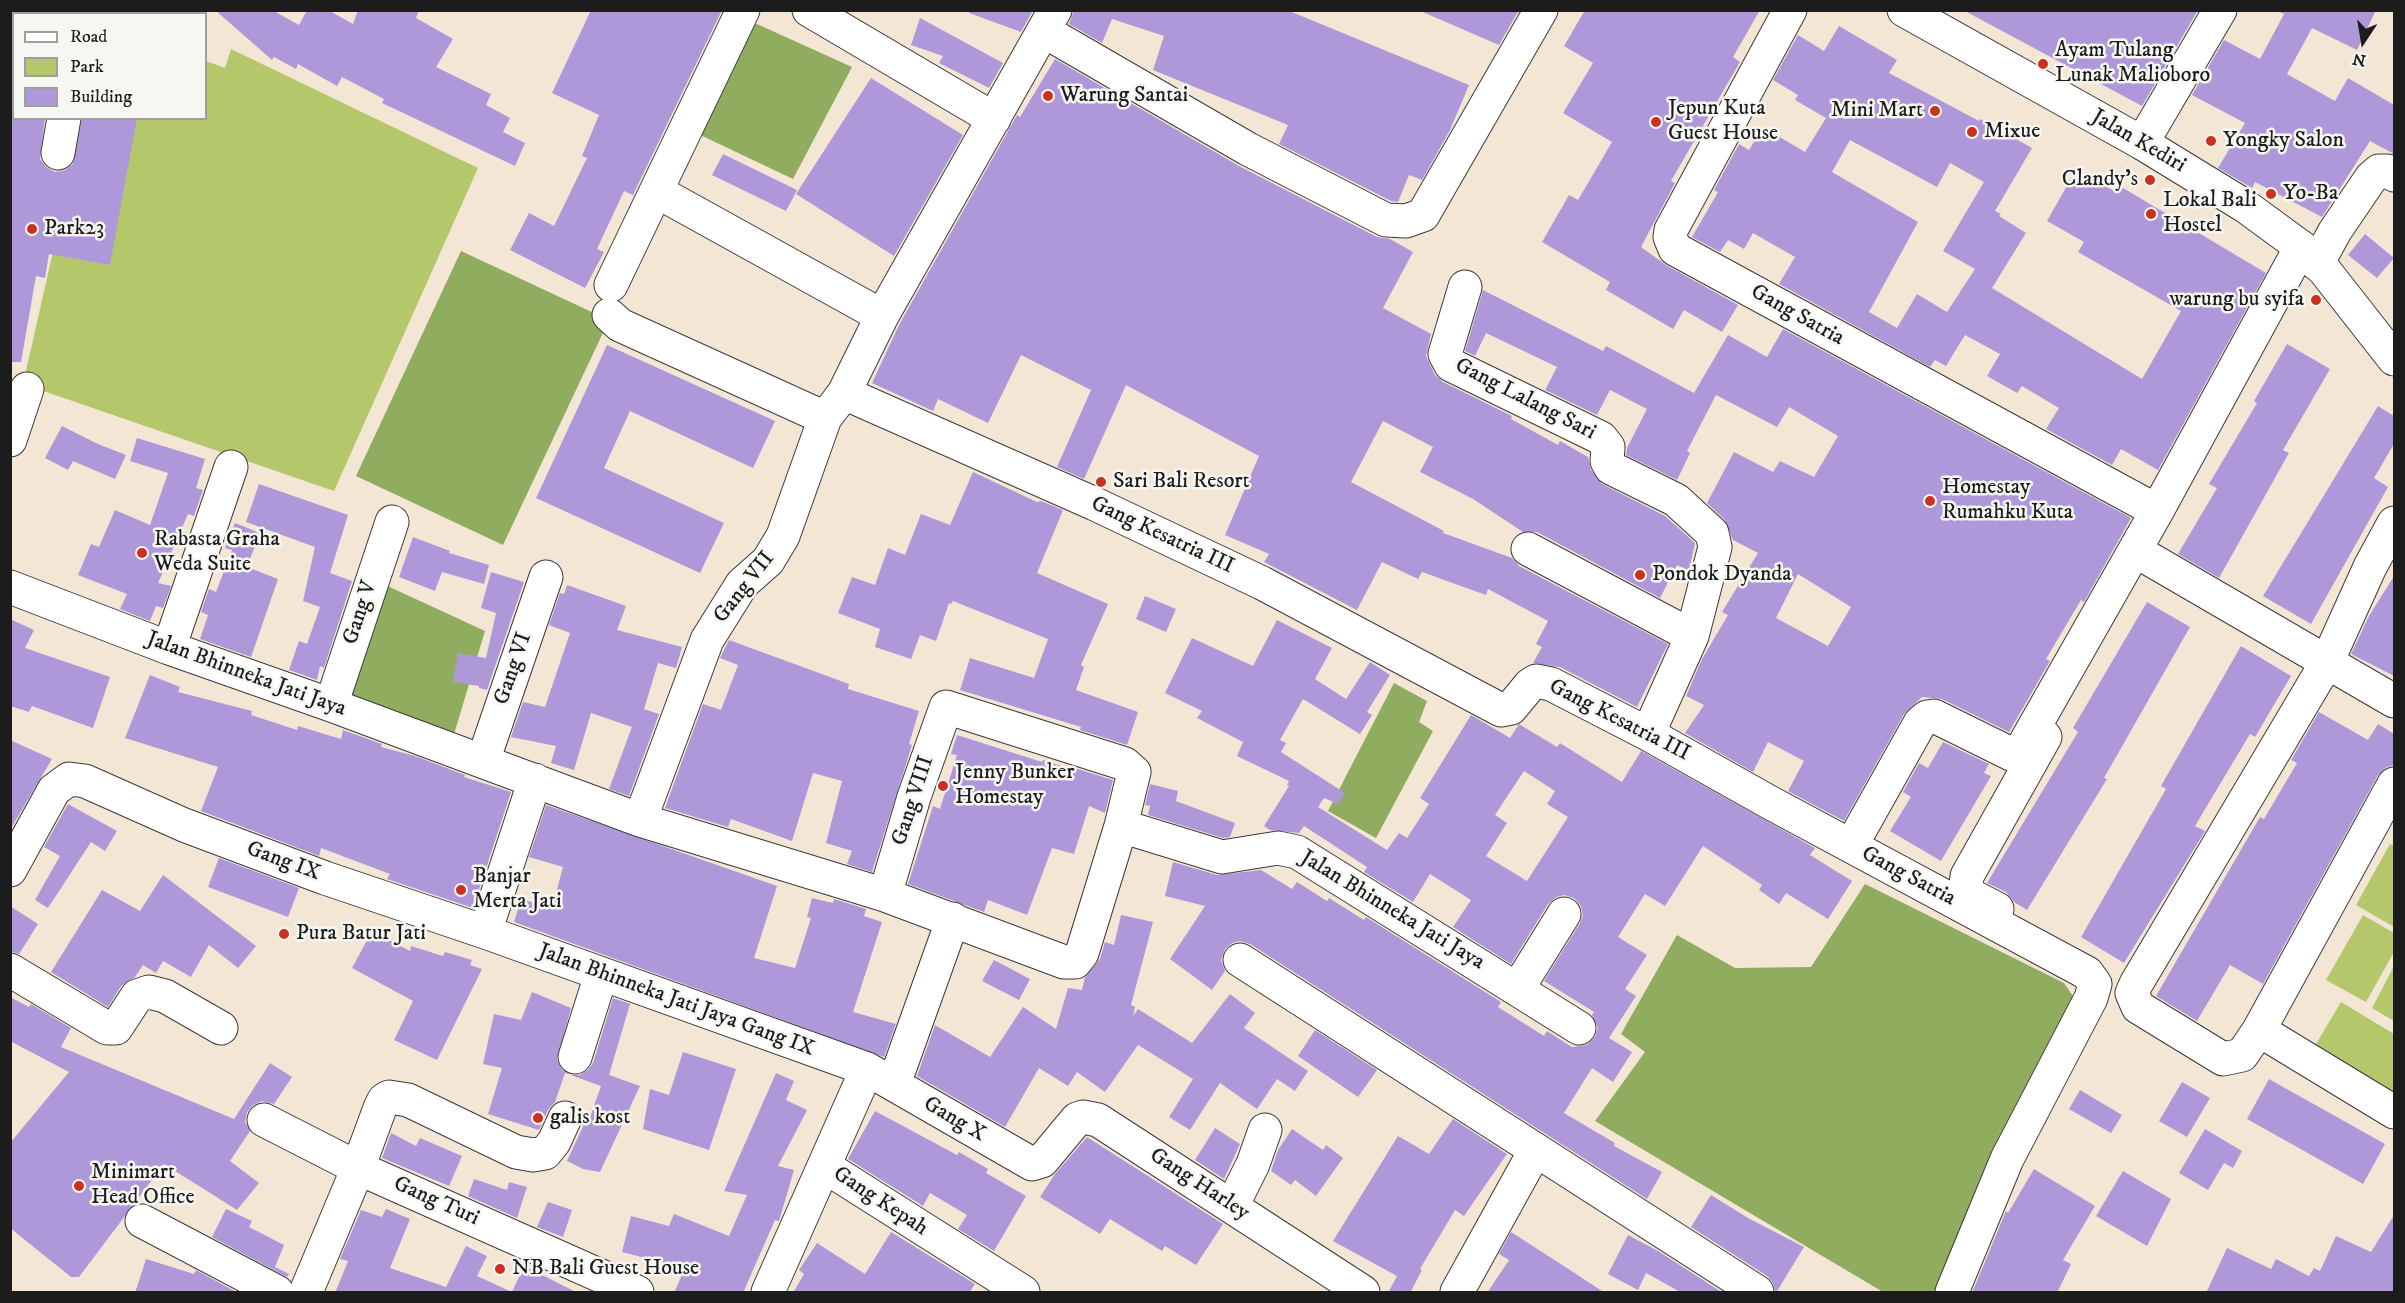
<!DOCTYPE html>
<style>
body{margin:0}
#map{position:relative;width:2405px;height:1303px;overflow:hidden;background:#f4e6d4;font-family:"IM FELL DW Pica",serif}
canvas{display:block}
.frame{position:absolute;inset:0;border:12px solid #1c1c1c;pointer-events:none}
.legend{position:absolute;left:12px;top:12px;width:195px;height:108px;box-sizing:border-box;background:#f6f6f2;border:2px solid #9f9f9c;margin:0;padding:8px 10px;list-style:none;font-size:18px;color:#1c1c1c}
.legend li{display:flex;align-items:center;gap:12px;height:30px}
.legend b{width:30px;border:2px solid #9f9f9c}
.north{position:absolute;left:2333px;top:12px;width:60px;height:60px;-webkit-text-stroke:4px #f6f6f2;paint-order:stroke;rotate:192deg;font-size:16px;font-weight:700;line-height:24px;text-align:center;color:#1c1c1c}
.north::after{content:'';display:block;margin:auto;width:21px;height:27px;background:#1c1c1c;clip-path:polygon(50% 0,100% 100%,50% 72%,0 100%)}
</style>
<div id="map">
<canvas width="2405" height="1303"></canvas>
<div class="frame"></div>
<ul class="legend">
<li><b style="height:8px;background:#fff"></b>Road</li>
<li><b style="height:16px;background:#b5c76b"></b>Park</li>
<li><b style="height:16px;background:#af98d9"></b>Building</li>
</ul>
<div class="north">N</div>
</div>
<script>
const ctx = document.querySelector('canvas').getContext('2d');
ctx.lineJoin = 'round';
function paint(path, color) {
  ctx.fillStyle = color;
  ctx.fill(path, 'evenodd');
}
function poly(rows) {
  const path = new Path2D();
  for (const r of rows) {
    path.moveTo(r[0], r[1]);
    for (let i = 2; i < r.length; i += 2) path.lineTo(r[i], r[i + 1]);
  }
  return path;
}
function stroke(path, color, width, dash) {
  ctx.strokeStyle = color;
  ctx.lineWidth = width;
  ctx.lineCap = dash ? 'butt' : 'round';
  ctx.setLineDash(dash || []);
  ctx.stroke(path);
}
function write(font, color, halo, rows, align = 'center') {
  ctx.font = font + ' "IM FELL DW Pica",serif';
  ctx.lineWidth = 5;
  ctx.setLineDash([]);
  ctx.textBaseline = 'middle';
  ctx.strokeStyle = halo;
  ctx.fillStyle = color;
  for (const [text, x, y, turn = 0] of rows) {
    ctx.save();
    ctx.translate(x, y);
    ctx.rotate((+turn || 0) * Math.PI / 180);
    ctx.textAlign = isNaN(turn) ? turn : align;
    if (halo) ctx.strokeText(text, 0, 0);
    ctx.fillText(text, 0, 0);
    ctx.restore();
  }
}
const green = poly([
 [231,49,478,168,334,491,23,384,83,119,206,118,206,61,225,68],
 [2390,844,2394,846,2394,927,2356,905],
 [2363,915,2394,933,2394,952,2366,1002,2326,980],
 [2394,966,2394,1021,2372,1008],
 [2341,1002,2394,1034,2394,1107,2309,1056]
]);
const forest = poly([
 [748,20,852,67,793,179,696,133],
 [461,251,609,320,503,545,356,476],
 [381,583,485,631,452,741,339,701],
 [1394,683,1427,701,1419,722,1433,731,1376,838,1328,811],
 [1865,884,2064,983,2077,1002,1938,1292,1883,1292,1595,1121,1645,1052,1621,1034,1677,935,1735,968,1811,967]
]);
const building = poly([
 [215,10,272,10,299,25,307,10,328,10,353,24,358,10,419,10,416,18,453,39,436,67,491,94,486,105,510,118,503,132,525,143,515,166,382,103,384,99,342,77,337,86,298,64,296,69,274,57,272,60],
 [591,10,722,10,633,195,624,191,597,249,604,252,585,288,510,250,529,213,554,226,587,158,582,156,599,115,552,93],
 [970,10,1033,10,1021,32,969,13],
 [1074,10,1287,10,1469,85,1450,130,1422,180,1409,175,1398,202,1391,201,1279,144,1288,125,1153,70,1164,36,1112,19,1102,43,1069,24],
 [1418,10,1519,10,1499,45],
 [1585,10,1760,10,1733,57,1740,62,1671,181,1675,183,1641,247,1666,265,1738,305,1722,332,1684,310,1673,329,1606,290,1610,282,1542,242,1569,195,1578,200,1612,142,1563,113,1593,63,1564,46],
 [1963,10,2198,10,2142,106],
 [2276,10,2376,10,2357,50,2312,28,2287,74,2335,101,2348,78,2394,105,2394,154,2370,141,2322,217,2255,182,2252,188,2218,168,2245,123,2192,95,2224,40,2260,59,2284,14],
 [920,18,1003,63,989,88,939,63,943,56,911,45],
 [1839,26,1897,60,1889,73,1979,121,1980,119,2032,148,1995,211,2001,214,1999,216,2026,233,1992,288,2142,379,2181,311,2078,252,2084,242,2047,221,2076,170,2114,191,2118,185,2266,273,2158,470,2121,449,2112,465,2046,429,2059,408,2022,386,2017,393,1987,376,2000,354,1965,335,1946,366,1935,360,1930,367,1779,284,1795,257,1753,233,1744,249,1728,240,1720,252,1692,237,1718,192,1714,190,1739,144,1749,150,1763,127,1805,152,1826,118,1795,100,1798,95,1773,80,1798,35,1824,51],
 [1850,140,1937,187,1950,163,1984,182,1943,251,1975,269,1947,312,1917,294,1897,328,1869,312,1918,222,1832,172],
 [1055,59,1239,166,1377,237,1390,239,1413,252,1383,308,1431,334,1426,356,1435,375,1443,382,1512,416,1511,419,1558,445,1560,441,1588,457,1591,470,1602,484,1665,516,1695,543,1689,571,1677,565,1660,598,1537,532,1523,532,1473,499,1420,472,1433,447,1383,421,1351,482,1444,531,1443,533,1512,558,1519,566,1668,644,1637,707,1560,667,1533,663,1542,647,1536,644,1548,621,1488,589,1486,595,1422,572,1418,579,1382,562,1357,610,1264,562,1269,554,1225,535,1259,456,1126,385,1084,479,1057,467,1091,390,1021,355,988,423,938,399,933,411,872,383,899,325,1017,115,1020,117],
 [871,78,963,135,894,256,796,194],
 [10,118,45,118,40,159,46,167,55,172,65,170,73,164,82,118,137,118,110,265,49,254,45,278,36,276,21,362,10,362],
 [723,154,797,190,786,211,712,175],
 [2365,234,2394,258,2377,278,2348,255],
 [1483,290,1603,351,1606,346,1694,393,1728,335,1767,357,1783,329,2131,518,2084,602,2081,600,2046,659,2050,661,2009,732,1942,699,1922,697,1904,714,1844,821,1788,791,1804,761,1768,742,1753,772,1685,733,1704,705,1686,696,1702,659,1728,615,1722,612,1758,553,1733,540,1725,520,1707,503,1734,452,1773,472,1780,461,1814,477,1838,436,1789,407,1777,427,1716,395,1687,451,1690,453,1677,480,1626,455,1627,448,1647,409,1610,390,1597,415,1545,390,1557,367,1486,333,1475,356,1465,351],
 [1798,574,1851,607,1828,646,1776,618],
 [2287,344,2330,369,2283,450,2289,453,2219,578,2178,554,2217,488,2209,484,2257,403,2254,401],
 [607,345,775,421,753,468,630,411,604,468,724,523,700,573,536,498],
 [2378,406,2394,416,2394,444,2374,478,2388,487,2311,624,2263,596],
 [62,426,98,444,126,455,115,479,73,461,68,470,45,458],
 [137,438,205,459,196,488,203,490,194,516,188,514,158,583,171,586,163,608,156,606,150,621,120,609,127,594,78,575,91,544,99,547,115,510,150,525,168,473,130,461],
 [973,472,1037,502,1041,501,1063,510,1037,573,1108,604,1081,665,1084,667,1076,690,1138,712,1127,745,1080,730,1081,727,960,690,970,658,1034,678,1048,639,953,601,951,604,949,603,936,641,920,635,911,659,875,647,880,629,838,613,852,577,875,585,888,548,905,555,921,514,950,525],
 [259,484,348,515,330,573,352,581,324,668,320,666,317,680,289,670,299,641,307,644,320,607,303,601,315,547,246,522],
 [235,523,260,533,247,567,278,579,251,657,200,639,208,615,201,612,209,589,216,592,232,550,225,548],
 [413,537,450,551,449,553,489,565,484,584,442,572,435,591,399,577],
 [491,572,524,582,487,690,479,688,479,686,453,682,458,653,486,658,496,613,481,608],
 [2394,576,2394,676,2351,654,2369,616],
 [567,585,626,606,617,630,682,647,676,668,658,663,644,709,659,714,629,796,609,789,632,727,591,713,574,770,551,763,556,746,511,737,523,702,545,707,570,633,549,625,560,593,564,594],
 [1145,596,1176,609,1166,632,1136,619],
 [2147,602,2190,627,2104,778,2107,779,2027,910,2014,902,2006,892,1987,883,2078,732,2073,728],
 [10,619,34,630,25,648,110,677,93,728,32,706,29,712,10,706],
 [1277,620,1332,648,1315,679,1346,699,1370,662,1390,675,1367,712,1372,715,1360,734,1303,699,1280,740,1286,743,1281,752,1345,793,1338,804,1324,798,1318,807,1387,850,1399,833,1407,838,1429,804,1420,798,1471,715,1510,738,1519,724,1557,747,1560,743,1622,782,1641,751,1815,848,1810,855,1852,881,1828,919,1786,893,1779,904,1759,890,1762,885,1703,846,1665,906,1645,894,1618,937,1647,955,1625,989,1636,996,1609,1038,1632,1052,1613,1082,1592,1068,1564,1113,1615,1143,1614,1146,1662,1172,1647,1199,1250,944,1240,941,1232,943,1225,949,1221,960,1225,971,1212,990,1170,959,1205,906,1165,896,1173,862,1217,875,1261,870,1292,889,1297,882,1327,901,1329,898,1364,920,1366,917,1501,1002,1498,1007,1544,1036,1547,1031,1572,1047,1587,1045,1595,1037,1598,1028,1592,1015,1594,1012,1544,981,1580,923,1583,915,1581,906,1574,898,1564,895,1556,897,1548,904,1511,964,1453,927,1471,900,1430,874,1413,902,1364,872,1367,867,1304,826,1299,833,1270,830,1264,826,1289,786,1287,785,1289,781,1237,756,1243,742,1197,718,1202,711,1165,693,1192,638,1253,666],
 [1524,771,1555,791,1547,804,1568,817,1527,881,1486,856,1507,823,1495,815],
 [729,640,849,684,848,689,919,711,909,744,912,745,872,872,847,864,852,851,826,843,842,781,813,773,792,841,731,819,728,827,665,808,703,704,721,710,738,665,720,658],
 [2241,646,2291,676,2255,737,2250,734,2195,826,2205,831,2124,963,2081,937,2166,789,2161,786],
 [150,675,180,687,178,692,252,711,251,715,297,730,298,726,341,739,343,730,382,744,381,747,415,756,465,775,464,777,511,792,473,908,387,879,390,874,321,848,319,856,201,811,218,767,125,738],
 [2319,712,2368,740,2378,724,2394,734,2394,765,2385,768,2378,775,2263,984,2230,965,2197,1021,2156,996,2260,817,2264,819,2297,763,2291,760],
 [957,735,1042,762,1043,760,1067,768,1068,766,1113,780,1105,813,1089,806,1074,854,1052,848,1027,915,988,900,984,912,908,884,933,806,940,809,957,755,951,754],
 [10,740,52,759,10,830],
 [1943,742,1989,764,1984,773,1991,776,1941,861,1890,831,1911,797,1903,792,1919,763,1928,768],
 [1150,784,1178,791,1176,801,1235,823,1230,837,1223,838,1148,815,1150,806,1145,805],
 [68,804,117,831,105,851,91,842,48,908,35,900,60,856,44,847],
 [546,805,777,886,754,958,795,968,811,918,807,917,812,898,833,903,834,899,866,909,864,916,882,922,853,1012,896,1024,884,1057,514,922,521,899,552,908,563,867,529,857],
 [219,858,299,888,288,917,208,887],
 [163,875,256,946,238,968,209,945,191,977,163,961,156,973,143,965,135,977,121,986,108,1007,51,972,102,890,140,911],
 [10,906,38,924,19,954,10,951],
 [1121,915,1153,922,1131,1005,1135,1007,1133,1016,1138,1009,1192,1043,1230,994,1255,1013,1244,1028,1308,1071,1295,1091,1277,1079,1257,1109,1220,1083,1190,1130,1169,1117,1193,1079,1138,1045,1105,1092,1077,1072,1068,1086,1039,1068,1005,1127,917,1076,935,1025,990,1057,1023,1007,1056,1029,1068,988,1082,990,1085,977,1100,959,1105,942,1114,945],
 [372,931,410,951,411,946,443,956,445,952,472,960,470,965,482,969,437,1060,394,1040,413,1001,352,968],
 [994,960,1030,979,1019,1000,982,981],
 [532,992,571,1008,557,1060,562,1070,570,1075,580,1075,588,1070,593,1063,613,998,630,1004,609,1075,640,1086,600,1172,583,1169,567,1161,585,1122,588,1123,601,1086,565,1073,555,1102,548,1110,539,1130,488,1114,502,1068,483,1064,494,1014,521,1020],
 [10,997,29,1007,31,1004,71,1028,61,1047,234,1119,270,1063,292,1077,274,1104,262,1101,253,1105,247,1112,245,1122,250,1131,230,1161,259,1183,237,1210,164,1164,79,1277,71,1277,10,1228,10,1143,69,1072,10,1041],
 [1315,1030,1377,1070,1358,1097,1298,1056],
 [683,1052,736,1069,709,1150,643,1129,650,1089,669,1095],
 [776,1073,794,1081,786,1100,807,1110,778,1166,794,1170,779,1221,775,1220,743,1293,674,1293,685,1268,622,1252,631,1216,669,1226,674,1214,729,1236,747,1195,724,1191],
 [2269,1079,2385,1144,2363,1184,2247,1119],
 [2182,1082,2210,1098,2187,1137,2159,1121],
 [2080,1090,2122,1115,2111,1133,2069,1109],
 [875,1111,957,1155,959,1152,988,1169,986,1173,1026,1196,994,1251,958,1229,967,1215,930,1193,923,1206,848,1159],
 [1453,1119,1507,1154,1464,1216,1455,1210,1420,1269,1422,1270,1410,1293,1388,1293,1397,1276,1333,1241,1398,1136,1429,1154],
 [1215,1128,1240,1144,1224,1179,1195,1160],
 [1292,1129,1323,1150,1326,1145,1343,1158,1316,1196,1295,1180,1291,1185,1271,1171,1278,1150],
 [2205,1129,2242,1151,2233,1168,2224,1163,2208,1190,2179,1173],
 [391,1133,416,1146,420,1138,462,1156,449,1186,382,1158],
 [1087,1137,1223,1224,1196,1265,1165,1246,1162,1251,1110,1219,1100,1234,1040,1197,1055,1174],
 [2034,1169,2095,1206,2063,1260,2071,1264,2057,1293,1972,1293,2006,1211,2008,1213],
 [2123,1171,2171,1199,2147,1246,2096,1216],
 [474,1179,507,1190,509,1182,527,1187,517,1218,468,1196],
 [1711,1195,1748,1218,1804,1247,1776,1293,1773,1283,1767,1276,1691,1227],
 [548,1202,572,1210,563,1237,537,1227],
 [226,1209,252,1221,249,1227,284,1245,275,1267,289,1274,287,1277,212,1237],
 [386,1209,410,1219,390,1268,446,1287,466,1246,487,1256,477,1276,512,1292,524,1266,578,1293,335,1293,348,1261,340,1259,361,1210,382,1217],
 [2394,1215,2394,1293,2206,1293,2227,1248,2271,1269,2276,1259,2309,1276,2314,1268,2320,1271,2336,1236,2371,1252],
 [891,1232,975,1284,969,1293,793,1293,804,1274,799,1270,817,1243,865,1274],
 [1511,1232,1570,1270,1605,1293,1487,1293,1509,1260,1499,1254],
 [1628,1235,1658,1251,1723,1293,1682,1293,1646,1273,1638,1290,1608,1274],
 [146,1259,194,1274,196,1270,238,1293,135,1293]
]);
const minor = poly([
 [19,10,39,14],
 [809,10,994,119],
 [1790,10,1671,230,1670,237,1675,249,2157,511],
 [1044,31,1248,149,1386,220,1406,221,1423,215,1541,10],
 [2142,143,2220,10],
 [58,153,64,118],
 [658,192,882,316],
 [2317,264,2335,231,2371,178,2379,171,2388,171,2394,175],
 [611,285,743,10],
 [1465,287,1445,354,1451,365,1601,438,1608,447,1607,461,1611,468,1676,500,1712,533,1715,547,1692,636,1648,734],
 [609,315,620,325,825,418],
 [844,393,1095,504,1262,583,1501,710,1511,708,1530,685,1536,681,1551,684,1648,734,1769,802,2087,973,2095,984,2091,998,2007,1159,1952,1292],
 [10,440,27,389],
 [2394,523,2370,567,2327,662,2136,984,2132,993,2138,1007,2223,1059,2242,1055,2259,1030,2394,784],
 [1528,549,1692,636],
 [2148,558,2394,701],
 [10,587,169,648,331,705,640,820,885,895,1064,962,1075,962,1082,953,1121,826,1134,772,1125,764,946,707,914,797,885,895],
 [169,648,231,467],
 [331,705,392,522],
 [483,761,546,577],
 [640,820,707,640,742,584,768,561,783,536,825,418,844,393,882,316,1055,10],
 [1121,826,1222,857,1278,848,1297,852,1579,1028],
 [1851,846,1920,723,1927,717,1934,716,2013,755,2020,752,2157,511,2301,247],
 [10,870,54,790,69,779,85,781,184,825,325,878,485,932,867,1069,1032,1164,1042,1161,1077,1119,1083,1117,1098,1120,1363,1292],
 [1997,909,1970,895,1966,885,1967,876,2045,737],
 [485,932,535,780],
 [1240,960,1757,1292],
 [10,970,107,1028,116,1028,137,996,149,992,165,996,221,1028],
 [1518,988,1564,914],
 [2259,1030,2394,1112],
 [575,1057,601,975],
 [894,1084,953,919],
 [264,1120,358,1168,380,1108,384,1100,389,1097,408,1100,516,1152,533,1155,545,1153,554,1142,565,1118],
 [824,1166,1023,1292],
 [1232,1206,1253,1164,1265,1130],
 [142,1221,277,1292],
 [306,1292,358,1168,637,1292],
 [768,1292,867,1069],
 [1457,1292,1535,1151]
]);
const major = poly([
 [1904,10,2142,143,2245,206,2301,247,2325,271,2394,359]
]);
const markers = [
 [2043,64,6,"#c8321e"],
 [1048,96,6,"#c8321e"],
 [1935,111,6,"#c8321e"],
 [1656,122,6,"#c8321e"],
 [1972,132,6,"#c8321e"],
 [2211,141,6,"#c8321e"],
 [2150,180,6,"#c8321e"],
 [2271,194,6,"#c8321e"],
 [2151,214,6,"#c8321e"],
 [32,229,6,"#c8321e"],
 [2316,300,6,"#c8321e"],
 [1101,482,6,"#c8321e"],
 [1930,501,6,"#c8321e"],
 [142,553,6,"#c8321e"],
 [1640,575,6,"#c8321e"],
 [943,786,6,"#c8321e"],
 [461,890,6,"#c8321e"],
 [284,934,6,"#c8321e"],
 [538,1118,6,"#c8321e"],
 [79,1186,6,"#c8321e"],
 [500,1269,6,"#c8321e"]
];
const poiNames = [
 ["Ayam Tulang",2055,51],
 ["Lunak Malioboro",2055,76],
 ["Warung Santai",1060,96],
 ["Jepun Kuta",1668,109],
 ["Guest House",1668,134],
 ["Mini Mart",1923,111,"right"],
 ["Mixue",1984,132],
 ["Yongky Salon",2223,141],
 ["Clandy's",2138,180,"right"],
 ["Yo-Ba",2283,194],
 ["Lokal Bali",2163,201],
 ["Hostel",2163,226],
 ["Park23",44,229],
 ["warung bu syifa",2304,300,"right"],
 ["Sari Bali Resort",1113,482],
 ["Homestay",1942,488],
 ["Rumahku Kuta",1942,513],
 ["Rabasta Graha",154,540],
 ["Weda Suite",154,565],
 ["Pondok Dyanda",1652,575],
 ["Jenny Bunker",955,773],
 ["Homestay",955,798],
 ["Banjar",473,877],
 ["Merta Jati",473,902],
 ["Pura Batur Jati",296,934],
 ["galis kost",550,1118],
 ["Minimart",91,1173],
 ["Head Office",91,1198],
 ["NB Bali Guest House",512,1269]
];
const streetNames = [
 ["Jalan Kediri",2138,142,30],
 ["Gang Satria",1797,316,29],
 ["Gang Lalang Sari",1525,400,27],
 ["Gang Kesatria III",1162,536,25],
 ["Gang VII",745,588,-52],
 ["Gang V",361,613,-72],
 ["Gang VI",514,669,-71],
 ["Jalan Bhinneka Jati Jaya",246,675,20],
 ["Gang Kesatria III",1619,721,27],
 ["Gang VIII",914,801,-72],
 ["Gang IX",283,862,20],
 ["Gang Satria",1908,877,28],
 ["Jalan Bhinneka Jati Jaya",1392,911,31],
 ["Jalan Bhinneka Jati Jaya Gang IX",676,1001,20],
 ["Gang X",954,1120,30],
 ["Gang Harley",1199,1185,33],
 ["Gang Turi",436,1202,24],
 ["Gang Kepah",880,1202,33]
];
paint(green, '#b5c76b');
paint(forest, '#90ac5f');
paint(building, '#af98d9');
stroke(minor, '#3c3a38', 35);
stroke(major, '#3c3a38', 35);
stroke(minor, '#fff', 33);
stroke(major, '#fff', 33);
for (const [x, y, r, color] of markers) {
  const dot = new Path2D();
  dot.arc(x, y, r, 0, 2 * Math.PI);
  ctx.fillStyle = color;
  ctx.fill(dot);
  stroke(dot, '#f6f6f2', 2);
}
write('22px', '#1c1c1c', '#f6f6f2', poiNames, 'left');
write('22px', '#1c1c1c', '#f6f6f2', streetNames);
</script>
